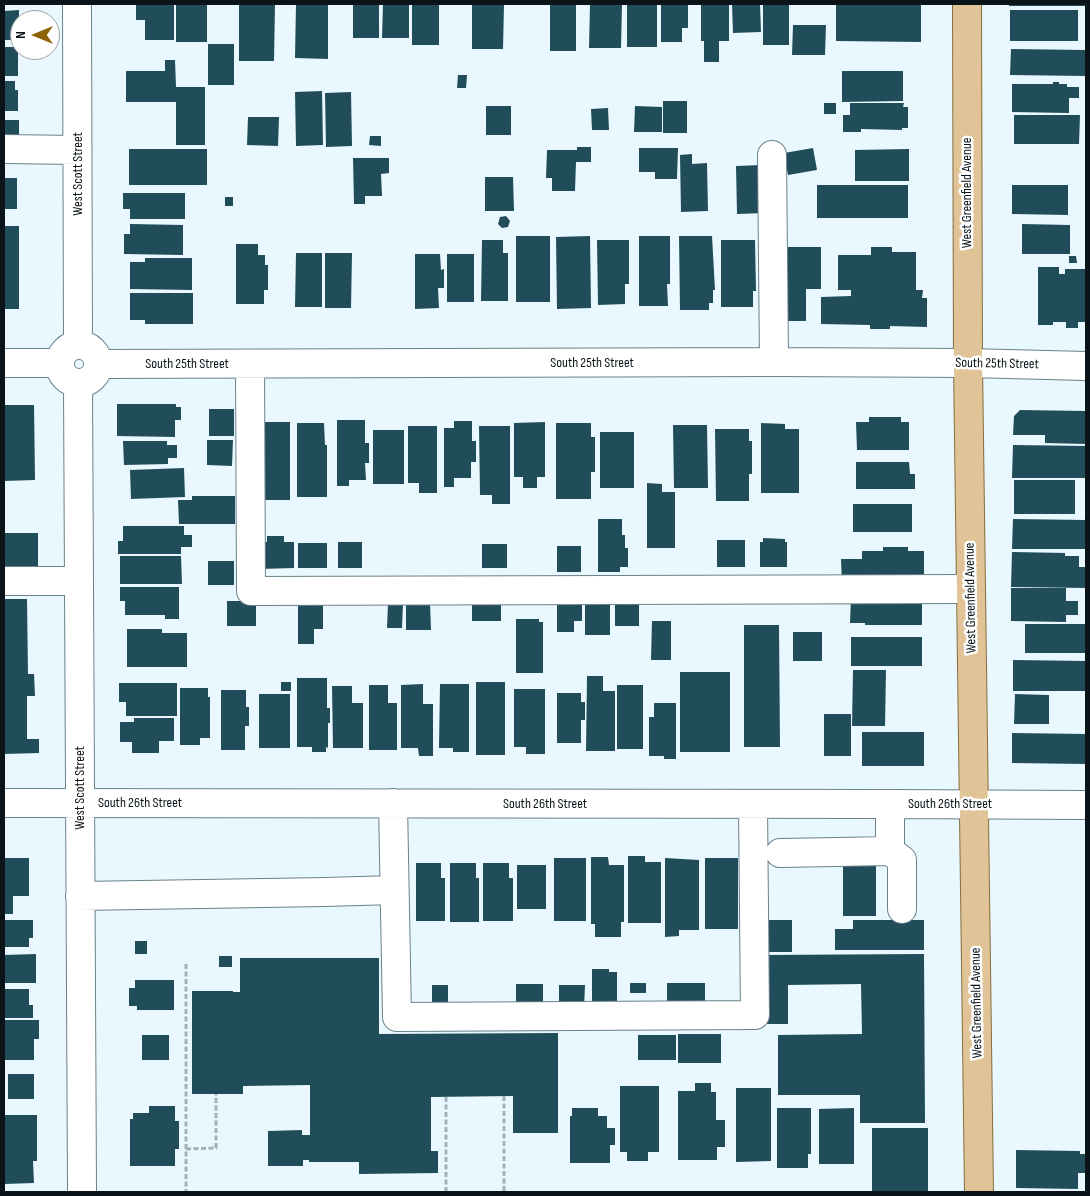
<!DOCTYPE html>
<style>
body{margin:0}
#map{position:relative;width:1090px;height:1196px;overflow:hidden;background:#e8f8fe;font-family:"Sofia Sans Condensed",sans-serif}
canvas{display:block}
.frame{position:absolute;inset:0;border:5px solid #0a1317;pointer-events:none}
.north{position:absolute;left:10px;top:10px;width:50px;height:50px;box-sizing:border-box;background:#fff;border:1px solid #9da1a2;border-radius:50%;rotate:270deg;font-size:14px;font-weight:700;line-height:20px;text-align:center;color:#0a1317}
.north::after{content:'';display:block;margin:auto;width:18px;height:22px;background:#8e6308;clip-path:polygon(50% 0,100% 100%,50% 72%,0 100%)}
</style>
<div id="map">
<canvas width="1090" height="1196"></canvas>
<div class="frame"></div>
<div class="north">N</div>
</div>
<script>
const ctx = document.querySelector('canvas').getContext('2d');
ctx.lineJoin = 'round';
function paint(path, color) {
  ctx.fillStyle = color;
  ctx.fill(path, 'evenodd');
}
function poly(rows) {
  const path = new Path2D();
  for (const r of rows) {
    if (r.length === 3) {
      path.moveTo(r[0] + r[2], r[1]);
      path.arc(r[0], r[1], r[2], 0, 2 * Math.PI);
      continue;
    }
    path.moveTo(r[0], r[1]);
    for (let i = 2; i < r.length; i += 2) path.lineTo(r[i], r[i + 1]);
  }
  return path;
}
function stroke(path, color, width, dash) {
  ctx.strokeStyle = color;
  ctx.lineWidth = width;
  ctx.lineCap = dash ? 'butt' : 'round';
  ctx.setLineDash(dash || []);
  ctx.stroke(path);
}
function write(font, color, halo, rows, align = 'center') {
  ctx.font = font + ' "Sofia Sans Condensed",sans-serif';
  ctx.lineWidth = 5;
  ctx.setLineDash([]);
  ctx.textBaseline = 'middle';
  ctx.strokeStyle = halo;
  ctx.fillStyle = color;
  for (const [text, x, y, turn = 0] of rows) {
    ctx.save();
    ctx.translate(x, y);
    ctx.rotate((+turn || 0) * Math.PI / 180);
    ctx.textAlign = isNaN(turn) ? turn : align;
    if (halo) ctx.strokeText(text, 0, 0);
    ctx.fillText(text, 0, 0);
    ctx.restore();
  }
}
const building = poly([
 [136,4,174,4,174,40,145,40,145,20,136,20],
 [176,4,207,4,207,42,176,42],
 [239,4,275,4,274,61,239,61],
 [296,4,328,4,328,59,295,58],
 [353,4,379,4,379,38,353,38],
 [383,4,409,4,409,38,382,38],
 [412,4,439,4,439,45,412,45],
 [472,4,500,4,500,5,504,5,503,49,472,49],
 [550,4,576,4,576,51,550,51],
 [590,4,622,4,621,48,589,48],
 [627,4,657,4,657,47,627,47],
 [661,4,688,4,688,28,682,28,682,42,661,42],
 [701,4,729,4,729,41,719,41,719,62,704,62,704,41,701,41],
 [732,4,760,4,761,32,733,33],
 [763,4,789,4,789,45,763,45],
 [836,4,921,4,921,42,836,41],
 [1009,4,1086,4,1086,6,1009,6],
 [19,10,19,40,4,40,4,11],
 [1010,10,1078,10,1078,41,1010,41],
 [793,25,826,25,825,55,792,55],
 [208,44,234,44,234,85,208,85],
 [4,47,18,47,18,76,4,76],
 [1011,49,1086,50,1086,76,1010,75],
 [165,60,175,60,176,87,205,87,205,145,176,145,176,102,126,102,126,71,165,71],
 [842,71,903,71,903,101,842,102],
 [458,75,467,75,466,88,457,88],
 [4,81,15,81,15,90,18,90,18,111,4,111],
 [1053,82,1059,82,1059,84,1067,84,1067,87,1079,87,1079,98,1069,98,1069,113,1012,112,1012,84,1053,84],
 [322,91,323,145,296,146,295,92],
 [351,92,352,146,326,147,325,93],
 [663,101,687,101,687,133,663,133],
 [824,103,836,103,836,114,824,114],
 [850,103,904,103,903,107,908,107,908,128,902,128,902,130,861,129,861,132,843,132,843,115,850,115],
 [486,106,511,106,511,135,486,135],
 [635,106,662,107,662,132,634,132],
 [608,108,609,130,592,130,591,109],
 [1014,115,1080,115,1079,144,1014,144],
 [248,117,279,117,278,146,247,145],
 [4,120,19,120,19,147,4,146],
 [370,136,381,136,381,146,369,145],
 [577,147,591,147,591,162,576,162,575,191,552,191,552,178,546,178,547,150,577,150],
 [639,148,678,148,677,179,655,179,655,172,639,172],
 [813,148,817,170,788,175,784,153],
 [129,149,207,149,207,185,129,185],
 [909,149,909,181,855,181,855,150],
 [692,154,692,164,707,163,708,211,681,212,680,155],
 [353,158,389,158,389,173,381,174,382,196,365,196,365,204,354,204],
 [762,165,764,213,737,214,736,166],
 [485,177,513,177,514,211,485,211],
 [4,178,17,178,17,209,4,209],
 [817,185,908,185,908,218,817,218],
 [1012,185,1068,185,1068,215,1012,214],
 [123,193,185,193,185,219,130,219,130,209,123,209],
 [225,197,233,197,233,206,225,206],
 [506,216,510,221,508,227,502,228,498,224,500,217],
 [130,224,183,225,183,255,124,254,124,234,130,234],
 [1022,224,1070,225,1070,254,1022,254],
 [4,226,19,226,19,309,4,309],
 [516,236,550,236,550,302,516,302],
 [590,236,591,308,557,309,556,237],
 [639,236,670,236,670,284,667,284,668,306,639,306],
 [679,236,712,236,715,290,713,290,713,303,709,303,709,310,680,310],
 [482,240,503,240,503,253,508,253,508,301,481,301],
 [597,240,629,240,629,284,625,284,625,304,598,305],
 [721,240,755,240,756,291,753,291,753,307,721,307],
 [236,244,258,244,258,255,265,255,265,265,268,265,268,290,264,290,264,304,236,304],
 [781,247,821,247,821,289,806,289,806,321,781,321],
 [871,247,892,247,892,252,916,252,916,290,923,290,922,298,927,298,927,327,890,326,890,329,870,329,870,325,821,324,821,297,851,296,851,290,838,290,838,255,871,255],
 [296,253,322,253,322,307,295,307],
 [325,253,352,253,351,308,325,308],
 [415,254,440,254,441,270,444,269,444,288,438,288,439,308,415,309],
 [447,254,474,254,474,302,447,302],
 [1069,256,1076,256,1077,263,1069,263],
 [145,258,192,258,192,290,130,289,130,262,145,262],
 [1038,267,1059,267,1059,274,1065,274,1065,269,1086,269,1086,322,1078,322,1078,328,1066,328,1066,322,1053,322,1053,325,1038,325],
 [130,293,193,293,193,324,145,324,145,320,130,320],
 [117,404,176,404,176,407,181,407,181,420,175,420,175,437,117,436],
 [4,405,34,405,35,480,4,481],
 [209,409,234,409,234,436,209,436],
 [1020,410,1086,411,1086,444,1045,443,1045,435,1013,435,1014,416],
 [869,417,901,417,901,422,909,422,909,450,857,450,856,422,869,422],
 [337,420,365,420,365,443,369,443,369,463,365,463,366,480,349,480,349,486,337,486],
 [454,421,472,421,472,441,476,441,476,462,471,462,471,478,454,478,454,487,444,487,444,428,454,428],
 [256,422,290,422,290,500,256,500],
 [545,422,545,477,537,477,537,488,523,488,523,477,514,477,514,423],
 [297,423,324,423,325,445,327,445,327,497,297,497],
 [556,423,591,423,591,437,595,437,595,472,591,472,591,499,556,499],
 [761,423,785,424,785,429,799,429,799,493,761,493],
 [673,425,707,425,708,488,674,488],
 [408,426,437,426,437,493,419,493,419,483,408,483],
 [479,426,510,426,510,504,492,504,492,495,480,495],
 [715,429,749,429,749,441,752,441,752,474,749,474,749,501,716,501],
 [373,430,404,430,404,484,373,484],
 [600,432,634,432,634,488,600,488],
 [207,440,233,440,232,466,207,465],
 [123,441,167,441,167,445,177,445,177,458,168,458,168,464,124,465],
 [1013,445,1086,446,1086,478,1012,478],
 [856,462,909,462,910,474,915,474,915,489,856,489],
 [184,468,185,497,131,499,130,470],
 [1014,480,1075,480,1075,514,1014,514],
 [647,483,662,484,662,492,675,492,675,548,647,548],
 [192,496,235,496,235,524,179,524,178,500,192,500],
 [853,504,912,504,912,532,853,532],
 [598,519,622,519,622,535,625,535,625,548,628,548,628,567,620,567,620,572,598,572],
 [1013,519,1086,520,1086,549,1012,549],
 [123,526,184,526,184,535,192,535,192,547,181,547,181,554,118,554,118,541,123,541],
 [4,533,38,533,38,574,4,574],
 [267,536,284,536,284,542,294,542,294,568,259,569,259,542,267,542],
 [763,538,785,539,785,542,787,542,787,567,760,567,760,542,763,542],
 [717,540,745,540,745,567,717,567],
 [338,542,362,542,362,568,338,568],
 [298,543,327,543,327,568,298,568],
 [482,544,507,544,507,568,482,568],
 [557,546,581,546,581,572,557,572],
 [883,547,908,547,908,551,924,551,924,583,842,584,841,559,862,559,862,551,883,551],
 [1012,552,1065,553,1065,556,1079,556,1079,567,1086,567,1086,588,1011,587],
 [120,556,181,556,182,584,120,584],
 [208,561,234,561,234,585,208,585],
 [120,587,179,587,179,619,165,619,165,615,125,615,125,601,120,601],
 [1011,588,1066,588,1066,601,1078,601,1078,615,1066,615,1066,622,1011,621],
 [557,597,582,597,582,621,574,621,574,632,557,632],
 [851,597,922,597,922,625,865,625,865,623,850,623],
 [4,599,27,599,28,674,34,674,35,696,27,696,27,739,39,739,39,753,4,754],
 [585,599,610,599,610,635,585,635],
 [615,600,639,600,639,626,615,626],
 [227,601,256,601,256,626,227,626],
 [472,601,501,601,501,621,472,621],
 [388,603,403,603,402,628,387,628],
 [406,603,430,603,431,630,406,630],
 [298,604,323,604,323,629,314,629,314,644,298,644],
 [516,619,539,619,539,622,543,622,543,673,516,673],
 [652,621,671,621,671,660,651,660],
 [1025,624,1086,624,1086,653,1025,653],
 [744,625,779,625,780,747,744,747],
 [127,629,162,629,162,633,187,633,187,667,127,667],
 [793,632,822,632,822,661,793,661],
 [851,637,922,637,922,666,851,666],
 [1013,660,1086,661,1086,691,1013,691],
 [853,670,886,670,885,726,852,726],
 [680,672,730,672,730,752,680,752],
 [587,676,603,676,603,691,615,691,615,751,586,751],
 [297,678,327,678,327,708,330,708,330,723,328,723,328,748,326,747,326,752,312,752,312,747,297,747],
 [281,682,291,682,291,691,281,691],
 [476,682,505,682,505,755,476,755],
 [119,683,177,683,177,716,126,716,126,702,119,702],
 [423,684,423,704,433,704,433,756,419,756,418,748,401,748,401,685],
 [440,684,469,684,469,752,453,752,453,748,439,748],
 [369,685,388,685,388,703,397,703,397,750,369,750],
 [617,685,643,685,643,749,617,749],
 [332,686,352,686,352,703,363,703,363,748,333,748],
 [180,688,208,688,208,697,210,697,210,738,200,738,200,745,180,745],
 [514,689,545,689,545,754,526,754,526,747,514,747],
 [221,690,246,690,246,707,249,707,249,726,245,726,245,750,221,750],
 [557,693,581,693,581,702,585,702,585,720,581,720,581,743,557,743],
 [259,694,290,694,290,748,259,748],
 [1015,694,1049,695,1049,724,1014,724],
 [654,703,676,703,676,759,664,759,664,756,649,756,649,717,654,717],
 [824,714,851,714,851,756,824,756],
 [134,718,174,718,174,741,159,741,159,753,132,753,132,742,120,742,120,722,134,722],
 [862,732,924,732,924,766,862,766],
 [1012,733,1086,734,1086,764,1012,763],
 [628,856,645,856,645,862,661,862,661,923,628,923],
 [591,857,608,857,609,865,624,865,624,922,621,922,621,937,595,937,595,924,591,924],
 [4,858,29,858,29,896,13,896,13,914,4,914],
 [554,858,586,858,586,921,554,921],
 [665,858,699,860,699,930,679,930,679,936,665,937],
 [705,858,738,858,738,929,705,929],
 [843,859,876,859,876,916,843,916],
 [416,863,441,863,441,878,445,878,445,921,416,921],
 [450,863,476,863,476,878,479,878,479,922,450,922],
 [483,863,509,863,509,878,513,878,513,921,483,921],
 [517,865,546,865,546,909,517,909],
 [4,920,33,920,33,938,29,938,29,947,4,947],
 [766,920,792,920,792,952,766,952],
 [853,920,924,920,924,950,835,950,835,929,853,929],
 [135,941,147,941,147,954,135,954],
 [36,954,36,983,4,983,4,955],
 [924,954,925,1123,860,1123,860,1095,778,1095,778,1035,862,1034,861,984,788,985,788,1024,764,1024,764,955],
 [219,956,232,956,232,967,219,967],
 [240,958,379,958,379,1034,558,1033,558,1133,513,1133,513,1096,431,1097,431,1151,438,1151,438,1173,359,1174,359,1162,309,1162,309,1160,303,1160,303,1166,268,1166,268,1131,302,1130,302,1135,310,1135,310,1085,243,1086,243,1094,192,1094,192,991,233,991,233,992,240,992],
 [592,969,609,969,609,972,617,972,617,1008,592,1008],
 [135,980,174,980,174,1010,137,1010,137,1006,129,1006,129,988,135,988],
 [630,983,646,983,646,993,630,993],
 [667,983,705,983,705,1009,667,1009],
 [516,984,543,984,543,1010,516,1010],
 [432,985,448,985,448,1008,432,1008],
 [559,985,585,985,584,1009,559,1009],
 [4,989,29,989,29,1005,33,1005,33,1018,4,1018],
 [4,1020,39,1020,39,1039,34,1039,34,1060,4,1060],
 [678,1034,721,1034,721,1063,678,1063],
 [142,1035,169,1035,169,1060,142,1060],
 [638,1035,676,1035,676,1060,638,1060],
 [8,1074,34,1074,34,1099,8,1099],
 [695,1083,711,1083,711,1092,716,1092,716,1120,725,1120,725,1147,717,1147,717,1160,678,1160,678,1091,695,1091],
 [620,1086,659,1086,659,1152,648,1152,648,1161,627,1161,627,1152,620,1152],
 [736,1088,771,1088,771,1161,736,1162],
 [149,1106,175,1106,175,1121,179,1121,179,1149,175,1149,175,1166,130,1166,130,1119,133,1119,133,1113,149,1113],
 [572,1108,598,1108,598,1116,607,1116,607,1128,615,1128,615,1145,610,1145,610,1163,570,1163,570,1116,572,1116],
 [777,1108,811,1108,811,1154,808,1154,808,1168,777,1168],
 [854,1108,854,1164,819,1164,819,1109],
 [4,1115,37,1115,37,1161,33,1161,34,1183,4,1184],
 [872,1128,928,1128,928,1191,872,1191],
 [1016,1150,1080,1151,1080,1154,1086,1154,1086,1173,1078,1173,1078,1189,1016,1188]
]);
const path = poly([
 [186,964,186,1192],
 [504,1096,504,1192],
 [446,1097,446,1192],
 [186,1149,216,1148,216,1094]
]);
const minor = poly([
 [77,4,78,345],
 [4,149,77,150],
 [772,155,774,362],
 [79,364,19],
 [4,363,59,363],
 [98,364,774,362,968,363,1086,366],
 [250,364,251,591,971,589],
 [78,383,82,1192],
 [4,581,79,581],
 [4,803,890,804,1086,805],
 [393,803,397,1017,755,1015,753,804],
 [890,804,890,851,902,860,902,909],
 [780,853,890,851],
 [80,896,325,892,394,890]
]);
const major = poly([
 [967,4,968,363,979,1192]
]);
const streetNames = [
 ["West Scott Street",78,174,-90],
 ["West Greenfield Avenue",967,193,-90],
 ["South 25th Street",592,363],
 ["South 25th Street",187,364],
 ["South 25th Street",997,364,1],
 ["West Greenfield Avenue",971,598,-91],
 ["West Scott Street",80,788,-90],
 ["South 26th Street",140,803],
 ["South 26th Street",545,804],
 ["South 26th Street",950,804],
 ["West Greenfield Avenue",977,1003,-91]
];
paint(building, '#214c5a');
stroke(minor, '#6a818a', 30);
stroke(major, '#876d3d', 30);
stroke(path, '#a3b1b7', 3, [5, 2.5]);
stroke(minor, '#fff', 28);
stroke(major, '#e0c497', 28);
write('14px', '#0a1317', '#fff', streetNames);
</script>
